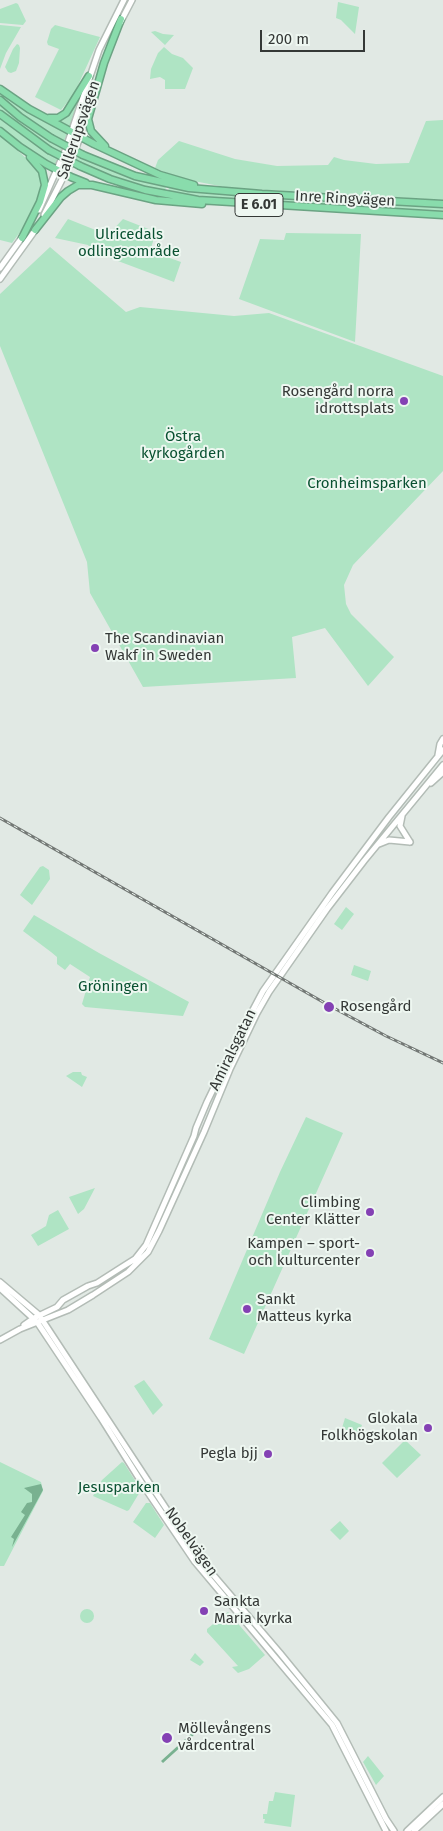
<!DOCTYPE html>
<meta charset="utf-8">
<style>
body{margin:0}
#map{position:relative;width:443px;height:1831px;overflow:hidden;background:#e1e9e4;font-family:"Fira Sans",sans-serif}
canvas{display:block}
.scale{position:absolute;left:260px;top:30px;width:105px;height:22px;box-sizing:border-box;border:2px solid #343836;border-top:0;padding-left:6px;font-size:15px;line-height:18px;white-space:nowrap;color:#343836;-webkit-text-stroke:4px #eef7f1;paint-order:stroke}
</style>
<div id="map">
<canvas width="443" height="1831"></canvas>
<div class="scale">200 m</div>
</div>
<script>
const ctx = document.querySelector('canvas').getContext('2d');
ctx.lineJoin = 'round';
function paint(path, color) {
  ctx.fillStyle = color;
  ctx.fill(path, 'evenodd');
}
function poly(rows) {
  const path = new Path2D();
  for (const r of rows) {
    if (r.length === 3) {
      path.moveTo(r[0] + r[2], r[1]);
      path.arc(r[0], r[1], r[2], 0, 2 * Math.PI);
      continue;
    }
    path.moveTo(r[0], r[1]);
    for (let i = 2; i < r.length; i += 2) path.lineTo(r[i], r[i + 1]);
  }
  return path;
}
function stroke(path, color, width, dash) {
  ctx.strokeStyle = color;
  ctx.lineWidth = width;
  ctx.lineCap = dash ? 'butt' : 'round';
  ctx.setLineDash(dash || []);
  ctx.stroke(path);
}
function write(font, color, halo, rows, align = 'center') {
  ctx.font = font + ' "Fira Sans",sans-serif';
  ctx.lineWidth = 4;
  ctx.setLineDash([]);
  ctx.textBaseline = 'middle';
  ctx.strokeStyle = halo;
  ctx.fillStyle = color;
  for (const [text, x, y, turn = 0] of rows) {
    ctx.save();
    ctx.translate(x, y);
    ctx.rotate((+turn || 0) * Math.PI / 180);
    ctx.textAlign = isNaN(turn) ? turn : align;
    if (halo) ctx.strokeText(text, 0, 0);
    ctx.fillText(text, 0, 0);
    ctx.restore();
  }
}
const green = poly([
 [338,2,359,7,355,34,341,20,336,18],
 [16,3,18,4,26,21,23,25,0,23,0,9],
 [0,25,21,27,6,53,0,69],
 [55,25,100,37,74,94,61,110,35,97,59,49,48,45,47,42,51,29],
 [155,31,163,34,174,35,165,45,151,32],
 [17,44,19,45,20,48,19,63,16,71,11,73,8,72,5,67,13,49],
 [164,47,172,54,183,58,193,68,185,89,165,89,165,80,160,77,150,79,151,69,158,53],
 [0,91,65,132,67,133,64,142,30,120,0,96],
 [80,94,70,128,55,120],
 [0,103,41,135,62,148,60,153,16,124,0,111],
 [0,118,26,138,58,158,55,166,0,129],
 [443,120,443,200,230,188,178,178,155,168,158,160,179,141,235,159,277,166,328,165,334,157,344,160,376,164,409,163,426,121],
 [0,135,26,158,40,173,42,179,42,190,26,224,12,243,0,240],
 [76,155,118,173,166,186,165,192,118,179,95,170,74,160],
 [169,187,230,195,443,207,443,212,230,200,168,193],
 [68,219,108,235,123,219,156,232,150,251,181,262,174,282,94,252,88,245,55,238],
 [286,233,361,234,355,342,239,299,260,239,284,240],
 [50,247,126,312,140,307,234,316,269,313,443,376,443,471,353,565,344,585,346,604,351,614,394,657,368,686,325,628,292,637,296,678,143,687,90,593,87,562,0,346,0,294],
 [43,866,49,870,50,879,32,905,20,895,40,867],
 [346,907,354,914,342,930,334,924],
 [34,915,99,953,189,1002,183,1016,85,1007,82,1004,90,977,70,964,65,970,57,964,57,957,51,952,23,931],
 [354,965,371,971,368,981,351,975],
 [73,1072,81,1072,82,1075,87,1077,82,1087,66,1076],
 [306,1117,343,1133,244,1354,209,1339,280,1172],
 [95,1188,84,1209,78,1214,69,1197],
 [58,1210,69,1229,38,1246,31,1235,46,1226,49,1215],
 [144,1380,163,1405,153,1415,134,1386],
 [345,1418,362,1425,358,1435,342,1428],
 [405,1440,421,1455,397,1478,382,1463],
 [0,1462,41,1482,43,1491,4,1566,0,1566],
 [122,1462,124,1463,141,1490,129,1510,127,1511,93,1496,102,1480],
 [146,1503,150,1503,164,1525,155,1538,133,1522],
 [340,1521,349,1531,340,1540,330,1530],
 [87,1616,7],
 [228,1612,265,1655,249,1669,238,1673,232,1667,238,1666,207,1632,207,1629],
 [195,1653,204,1662,200,1666,190,1660],
 [368,1756,384,1776,376,1785,363,1762],
 [275,1792,295,1795,291,1827,264,1823,265,1819,263,1819,263,1814,267,1814,269,1801,273,1801]
]);
const forest = poly([
 [41,1484,43,1490,12,1547,14,1539,11,1537,25,1515,21,1512,27,1503,32,1502,32,1494,24,1488],
 [194,1731,196,1733,163,1763,161,1761]
]);
const secondary = poly([
 [120,23,132,0],
 [39,210,65,151,99,50,124,0],
 [44,215,70,164,80,137,91,98],
 [0,268,23,236],
 [0,279,36,229],
 [438,755,440,744,443,739],
 [431,783,443,772],
 [402,816,400,826,410,842],
 [379,844,389,840,410,842],
 [0,1282,39,1315,198,1557,280,1653,337,1723,386,1819,394,1831],
 [0,1288,37,1322,101,1418,145,1488,195,1562,332,1725,386,1831],
 [24,1325,34,1318,57,1307,63,1300,88,1286,97,1283,122,1267,135,1259,146,1245,194,1136,196,1128,207,1102,238,1038,263,991,332,893,389,817,443,750],
 [0,1340,20,1329,68,1310,93,1295,128,1272,148,1252,159,1231,204,1132,230,1069,257,1013,269,992,327,909,364,861,443,765],
 [407,1831,443,1797],
 [414,1831,443,1804]
]);
const highway = poly([
 [0,89,29,109,94,144,160,175,194,185],
 [0,100,20,117,51,138],
 [0,114,49,150],
 [49,118,58,118,66,113,89,76],
 [0,131,20,147,46,164,71,177,86,183],
 [105,146,91,131,88,119,104,63,121,19],
 [83,155,135,176,189,188,262,194,443,204],
 [80,166,110,179,145,190,198,200,443,215],
 [35,230,61,197,68,191,78,185,92,185,156,200,202,204],
 [22,238,40,202,45,185,42,171,30,157]
]);
const rail = poly([
 [0,818,330,1006,386,1036,443,1063]
]);
const highwayBridge = poly([
 [51,138,83,155],
 [49,150,80,166]
]);
const markers = [
 [404,401,5,"#8441b4"],
 [95,648,5,"#8441b4"],
 [329,1007,6,"#8441b4"],
 [370,1212,5,"#8441b4"],
 [370,1253,5,"#8441b4"],
 [247,1309,5,"#8441b4"],
 [428,1428,5,"#8441b4"],
 [268,1454,5,"#8441b4"],
 [204,1611,5,"#8441b4"],
 [167,1738,6,"#8441b4"]
];
const shields = [
 [259,205,48]
];
const shieldNames = [
 ["E 6.01",259,205]
];
const streetNames = [
 ["Sallerupsvägen",79,130,-71],
 ["Inre Ringvägen",345,199,3],
 ["Amiralsgatan",233,1050,-64],
 ["Nobelvägen",191,1542,55]
];
const parkNames = [
 ["Ulricedals",129,235],
 ["odlingsområde",129,252],
 ["Östra",183,437],
 ["kyrkogården",183,454],
 ["Cronheimsparken",367,484],
 ["Gröningen",113,987],
 ["Jesusparken",119,1488]
];
const poiNames = [
 ["Rosengård norra",394,392],
 ["idrottsplats",394,409],
 ["The Scandinavian",105,639,"left"],
 ["Wakf in Sweden",105,656,"left"],
 ["Rosengård",340,1007,"left"],
 ["Climbing",360,1203],
 ["Center Klätter",360,1220],
 ["Kampen – sport-",360,1244],
 ["och kulturcenter",360,1261],
 ["Sankt",257,1300,"left"],
 ["Matteus kyrka",257,1317,"left"],
 ["Glokala",418,1419],
 ["Folkhögskolan",418,1436],
 ["Pegla bjj",258,1454],
 ["Sankta",214,1602,"left"],
 ["Maria kyrka",214,1619,"left"],
 ["Möllevångens",178,1729,"left"],
 ["vårdcentral",178,1746,"left"]
];
paint(green, '#afe4c4');
paint(forest, '#79b190');
stroke(secondary, '#b3bcb6', 8);
stroke(highway, '#6ba383', 9);
stroke(secondary, '#fff', 5);
stroke(highway, '#89dcac', 6);
stroke(rail, '#737875', 3);
stroke(rail, '#eef7f1', 1, [4]);
stroke(highwayBridge, '#6ba383', 9, []);
stroke(highwayBridge, '#89dcac', 6);
for (const [x, y, r, color] of markers) {
  const dot = new Path2D();
  dot.arc(x, y, r, 0, 2 * Math.PI);
  ctx.fillStyle = color;
  ctx.fill(dot);
  stroke(dot, '#eef7f1', 2);
}
for (const [x, y, w] of shields) {
  const box = new Path2D();
  box.roundRect(x - w / 2, y - 11.5, w, 23, 4);
  ctx.fillStyle = '#eef7f1';
  ctx.fill(box);
  stroke(box, '#343836', 1);
}
write('bold 14px', '#343836', null, shieldNames);
write('15px', '#343836', '#eef7f1', streetNames);
write('15px', '#095131', '#eef7f1', parkNames);
write('15px', '#343836', '#eef7f1', poiNames, 'right');
</script>
